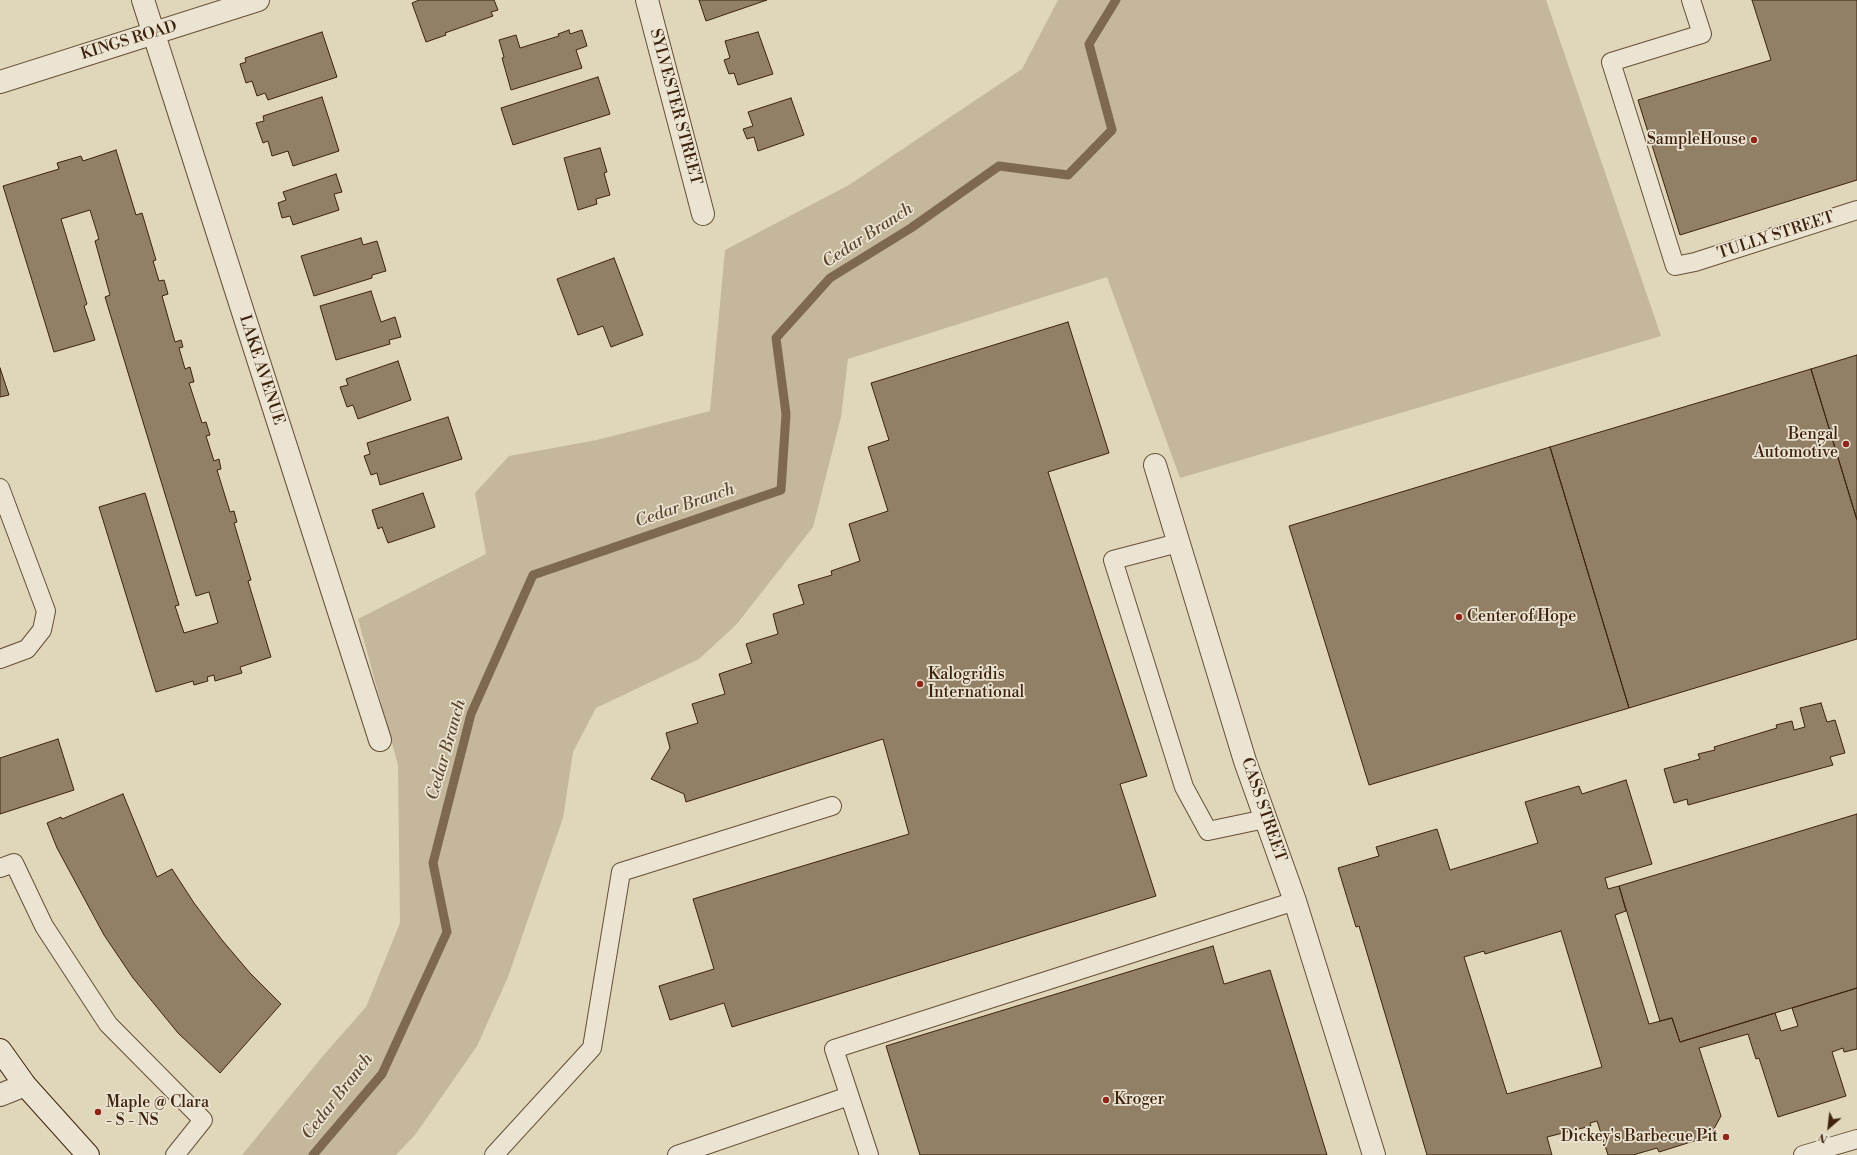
<!DOCTYPE html>
<style>
body{margin:0}
#map{position:relative;width:1857px;height:1155px;overflow:hidden;background:#e0d6b9;font-family:"Libre Bodoni",serif}
canvas{display:block}
.north{position:absolute;left:1809px;top:1107px;width:40px;height:40px;-webkit-text-stroke:3px #ebe4d2;paint-order:stroke;rotate:208deg;font-size:11px;font-weight:700;line-height:16px;text-align:center;color:#3e220c}
.north::after{content:'';display:block;margin:auto;width:14px;height:18px;background:#3e220c;clip-path:polygon(50% 0,100% 100%,50% 72%,0 100%)}
</style>
<div id="map">
<canvas width="1857" height="1155"></canvas>
<div class="north">N</div>
</div>
<script>
const ctx = document.querySelector('canvas').getContext('2d');
ctx.lineJoin = 'round';
function paint(path, color) {
  ctx.fillStyle = color;
  ctx.fill(path, 'evenodd');
}
function poly(rows) {
  const path = new Path2D();
  for (const r of rows) {
    path.moveTo(r[0], r[1]);
    for (let i = 2; i < r.length; i += 2) path.lineTo(r[i], r[i + 1]);
  }
  return path;
}
function stroke(path, color, width, dash) {
  ctx.strokeStyle = color;
  ctx.lineWidth = width;
  ctx.lineCap = dash ? 'butt' : 'round';
  ctx.setLineDash(dash || []);
  ctx.stroke(path);
}
function write(font, color, halo, rows, align = 'center') {
  ctx.font = font + ' "Libre Bodoni",serif';
  ctx.lineWidth = 3.5;
  ctx.setLineDash([]);
  ctx.textBaseline = 'middle';
  ctx.strokeStyle = halo;
  ctx.fillStyle = color;
  for (const [text, x, y, turn = 0] of rows) {
    ctx.save();
    ctx.translate(x, y);
    ctx.rotate((+turn || 0) * Math.PI / 180);
    ctx.textAlign = isNaN(turn) ? turn : align;
    if (halo) ctx.strokeText(text, 0, 0);
    ctx.fillText(text, 0, 0);
    ctx.restore();
  }
}
const green = poly([
 [1058,0,1546,0,1661,336,1180,478,1107,277,848,359,841,417,813,527,736,625,699,659,596,708,573,752,563,818,508,977,477,1046,415,1135,396,1155,242,1155,322,1057,366,1007,400,923,398,765,358,619,486,554,475,493,509,456,597,440,710,411,725,250,849,185,1022,69]
]);
const stream = poly([
 [313,1155,382,1074,447,932,433,863,471,714,533,575,781,490,786,414,776,338,830,278,911,228,999,166,1068,175,1112,130,1089,44,1116,0]
]);
const building = poly([
 [419,0,494,0,498,10,491,12,493,16,445,33,446,35,426,42,412,3,419,0],
 [699,0,767,0,706,21,699,0],
 [1752,0,1857,0,1857,180,1680,235,1638,100,1771,60,1752,0],
 [569,30,570,34,582,30,587,46,576,50,582,68,511,90,502,58,504,57,499,40,516,35,520,48,559,36,558,34,569,30],
 [322,32,337,77,268,100,265,93,257,96,252,81,246,83,240,64,246,62,245,58,322,32],
 [758,32,773,74,738,85,734,73,729,74,724,60,730,58,725,41,758,32],
 [598,77,610,114,513,145,501,108,598,77],
 [322,97,339,151,293,166,288,151,272,156,268,141,263,143,256,123,264,121,263,116,322,97],
 [791,98,804,135,758,151,754,137,747,139,743,129,753,126,748,112,791,98],
 [600,148,607,172,604,173,610,195,596,199,597,204,578,210,564,158,600,148],
 [116,150,136,215,142,213,156,260,153,261,159,281,164,280,168,294,162,296,175,342,181,340,183,347,179,348,185,369,190,367,194,382,189,383,202,423,206,422,210,435,206,436,214,461,219,459,221,469,217,470,230,512,234,511,237,522,234,523,251,580,248,581,271,657,240,667,242,673,215,681,214,675,207,677,208,681,194,685,193,681,156,692,99,507,145,493,179,605,175,606,184,633,218,623,209,592,196,596,105,297,110,295,95,241,99,239,90,210,61,219,87,304,84,306,95,340,54,352,3,186,59,169,57,163,81,156,83,161,116,150],
 [336,174,342,192,334,194,339,210,293,225,290,216,282,218,278,203,286,200,283,192,336,174],
 [361,238,363,245,377,241,386,271,372,275,372,278,314,296,301,256,361,238],
 [614,258,643,335,611,347,603,326,578,335,557,279,614,258],
 [371,291,381,322,395,317,401,337,389,340,390,344,336,360,320,306,371,291],
 [1068,322,1109,453,1048,472,1147,776,1120,784,1156,896,732,1027,724,1003,670,1020,659,986,714,969,693,899,909,834,883,739,686,802,684,794,651,779,670,748,666,733,698,723,692,704,725,694,719,674,752,663,746,644,778,634,773,614,804,604,798,585,832,575,831,571,860,561,849,524,888,511,868,447,889,440,871,383,1068,322],
 [1857,355,1857,520,1811,369,1857,355],
 [398,361,411,400,358,419,353,405,347,407,340,387,348,385,346,379,398,361],
 [0,368,9,395,0,397,0,368],
 [1811,369,1857,520,1857,639,1629,708,1550,447,1811,369],
 [448,417,462,459,380,485,377,473,371,475,364,456,370,454,367,443,448,417],
 [1550,447,1629,708,1369,785,1289,526,1550,447],
 [423,493,435,527,388,543,382,527,378,529,372,510,423,493],
 [1821,703,1827,722,1835,720,1845,753,1830,757,1833,765,1688,805,1687,799,1674,803,1664,769,1700,759,1698,754,1715,750,1714,747,1777,728,1776,725,1792,721,1794,730,1805,727,1800,708,1821,703],
 [58,739,74,790,0,814,0,758,58,739],
 [1626,780,1652,864,1605,878,1608,889,1619,886,1626,911,1615,915,1649,1024,1672,1018,1680,1042,1775,1013,1781,1031,1798,1026,1792,1008,1857,988,1857,1049,1844,1052,1843,1048,1832,1052,1846,1096,1778,1117,1759,1058,1756,1059,1748,1034,1699,1048,1721,1116,1710,1136,1659,1152,1657,1148,1633,1155,1608,1155,1597,1121,1590,1123,1591,1126,1547,1137,1552,1155,1427,1155,1359,926,1356,927,1338,868,1379,856,1376,847,1437,829,1450,870,1538,843,1525,802,1579,786,1582,794,1626,780],
 [1561,931,1602,1067,1507,1094,1464,957,1484,951,1485,954,1561,931],
 [123,794,157,877,172,869,194,903,222,940,250,973,281,1004,220,1073,178,1033,133,978,104,935,57,848,47,823,61,817,62,819,123,794],
 [1857,814,1857,988,1680,1042,1672,1018,1660,1021,1619,886,1857,814],
 [1213,946,1224,984,1270,970,1327,1155,920,1155,886,1046,1213,946]
]);
const lane = poly([
 [1691,0,1702,34,1611,62,1675,266,1695,262,1857,210],
 [0,488,46,611,42,630,27,649,0,659],
 [1178,543,1113,560,1184,787,1208,831,1265,819],
 [0,868,14,863,44,926,108,1024,203,1120,175,1155],
 [494,1155,592,1048,621,872,832,806],
 [677,1155,849,1096],
 [869,1155,834,1049,1295,901],
 [1803,1155,1857,1139]
]);
const street = poly([
 [143,0,380,740],
 [647,0,703,214],
 [0,82,258,0],
 [1155,465,1245,761,1295,901,1374,1155],
 [0,1095,25,1085]
]);
const secondary = poly([
 [0,1050,25,1085,88,1155]
]);
const markers = [
 [1754,140,4,"#8f2418"],
 [1846,444,4,"#8f2418"],
 [1459,617,4,"#8f2418"],
 [920,684,4,"#8f2418"],
 [1106,1100,4,"#8f2418"],
 [98,1112,4,"#8f2418"],
 [1726,1137,4,"#8f2418"]
];
const streetNames = [
 ["KINGS ROAD",129,41,-17],
 ["SYLVESTER STREET",675,107,75],
 ["TULLY STREET",1776,236,-18],
 ["LAKE AVENUE",261,370,72],
 ["CASS STREET",1263,810,71]
];
const poiNames = [
 ["SampleHouse",1746,140,"right"],
 ["Bengal",1838,435,"right"],
 ["Automotive",1838,453,"right"],
 ["Center of Hope",1467,617],
 ["Kalogridis",928,675],
 ["International",928,693],
 ["Kroger",1114,1100],
 ["Maple @ Clara",106,1103],
 ["- S - NS",106,1121],
 ["Dickey's Barbecue Pit",1718,1137,"right"]
];
const waterNames = [
 ["Cedar Branch",868,236,-33],
 ["Cedar Branch",685,506,-19],
 ["Cedar Branch",447,750,-74],
 ["Cedar Branch",338,1097,-52]
];
paint(green, '#c4b79c');
stroke(stream, '#7e6950', 9);
paint(building, '#928066');
stroke(building, '#3e220c', 1);
stroke(lane, '#664f37', 20);
stroke(street, '#664f37', 24);
stroke(secondary, '#3e220c', 24);
stroke(lane, '#ebe4d2', 18);
stroke(street, '#ebe4d2', 22);
stroke(secondary, '#ebe4d2', 22);
for (const [x, y, r, color] of markers) {
  const dot = new Path2D();
  dot.arc(x, y, r, 0, 2 * Math.PI);
  ctx.fillStyle = color;
  ctx.fill(dot);
  stroke(dot, '#ebe4d2', 1.5);
}
write('16px', '#3e220c', '#ebe4d2', streetNames);
write('16px', '#3e220c', '#ebe4d2', poiNames, 'left');
write('italic 17px', '#5e462e', '#ebe4d2', waterNames);
</script>
